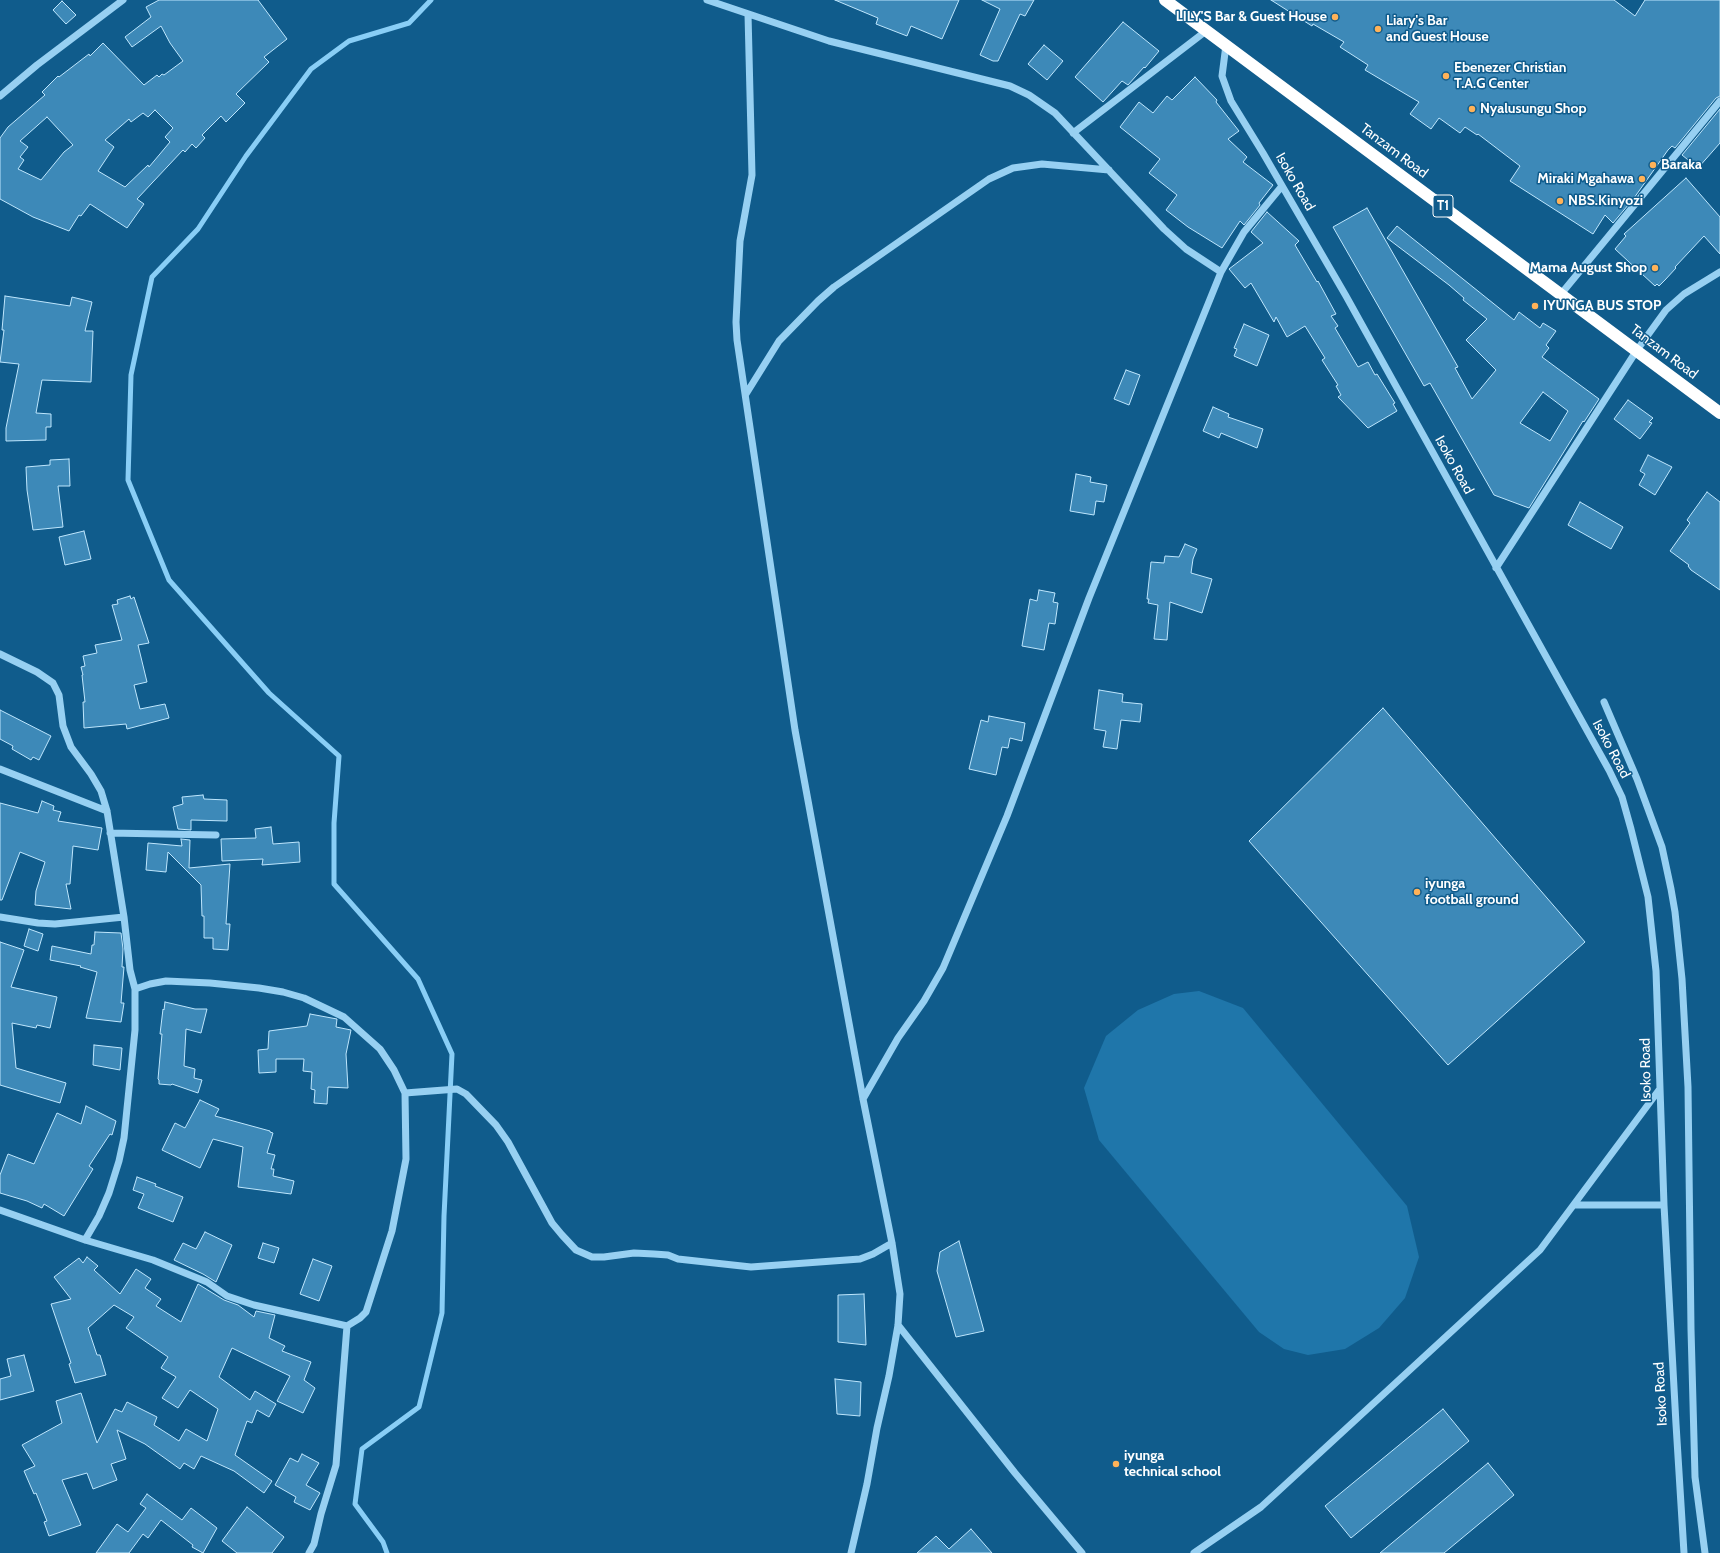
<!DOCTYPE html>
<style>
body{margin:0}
canvas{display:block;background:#105c8c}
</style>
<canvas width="1720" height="1553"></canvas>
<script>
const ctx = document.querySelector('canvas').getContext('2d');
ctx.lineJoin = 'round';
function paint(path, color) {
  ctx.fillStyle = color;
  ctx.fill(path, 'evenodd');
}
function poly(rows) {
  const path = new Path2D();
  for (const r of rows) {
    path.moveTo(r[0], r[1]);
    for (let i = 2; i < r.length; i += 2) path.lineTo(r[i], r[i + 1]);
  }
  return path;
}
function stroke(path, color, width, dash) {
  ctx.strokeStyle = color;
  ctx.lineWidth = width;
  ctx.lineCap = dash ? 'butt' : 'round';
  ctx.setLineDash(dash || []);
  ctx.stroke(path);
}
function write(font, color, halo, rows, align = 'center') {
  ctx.font = font + ' Cabin,sans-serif';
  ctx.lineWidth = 3;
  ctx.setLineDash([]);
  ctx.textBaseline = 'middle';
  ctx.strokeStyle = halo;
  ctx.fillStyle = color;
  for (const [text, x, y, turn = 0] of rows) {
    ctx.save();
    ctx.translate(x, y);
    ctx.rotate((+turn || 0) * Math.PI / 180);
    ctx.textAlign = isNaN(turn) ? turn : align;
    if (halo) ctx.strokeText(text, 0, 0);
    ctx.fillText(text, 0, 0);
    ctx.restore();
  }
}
const green = poly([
 [1199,991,1243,1008,1407,1206,1419,1257,1405,1298,1379,1328,1345,1349,1308,1355,1284,1349,1259,1332,1099,1140,1084,1088,1106,1036,1138,1010,1174,994]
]);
const stream = poly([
 [387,1553,383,1542,355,1504,362,1449,419,1407,442,1313,444,1216,452,1054,418,979,334,884,334,823,339,756,269,693,169,580,128,480,131,375,152,277,198,229,246,156,311,69,349,41,409,23,431,0]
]);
const building = poly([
 [159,0,258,0,287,39,264,57,269,62,236,94,245,103,226,122,221,116,202,135,205,138,196,148,192,144,185,152,183,150,137,199,144,204,127,228,90,204,81,216,79,215,69,231,33,217,0,199,0,138,8,127,45,95,42,92,58,76,59,77,89,54,90,56,103,43,144,85,157,75,159,77,162,74,164,75,183,61,170,43,161,26,132,47,125,37,151,17,146,7,159,0],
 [155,110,173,128,165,137,170,142,149,167,148,165,125,187,98,171,114,147,105,140,129,119,131,122,143,113,148,117,155,110],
 [47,117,73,145,64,152,41,180,18,169,24,160,20,157,28,147,20,141,47,117],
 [835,0,959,0,942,39,911,26,907,36,876,24,878,18,835,0],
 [982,0,1034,0,1025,16,1020,14,998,61,993,61,980,55,1000,9,982,0],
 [1271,0,1614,0,1635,16,1645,0,1720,0,1720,96,1716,98,1675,148,1672,146,1668,150,1634,198,1613,223,1605,215,1593,234,1510,181,1520,166,1478,134,1477,135,1465,127,1460,133,1439,118,1431,129,1410,114,1419,102,1365,70,1368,65,1340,47,1344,42,1313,24,1312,26,1271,0],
 [62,1,76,15,66,24,53,10,62,1],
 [1123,22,1159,51,1145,68,1144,67,1128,85,1122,81,1103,102,1075,77,1123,22],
 [1044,45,1063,61,1047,80,1028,64,1044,45],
 [1195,77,1217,100,1216,102,1239,131,1228,139,1247,157,1243,162,1273,185,1259,203,1260,205,1244,225,1240,221,1222,248,1188,227,1166,210,1177,195,1149,173,1160,159,1120,127,1139,102,1153,113,1167,96,1172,100,1195,77],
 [1720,109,1720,143,1698,168,1682,155,1720,109],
 [1686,178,1720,217,1720,254,1704,236,1675,267,1676,268,1665,280,1659,286,1657,284,1655,286,1615,249,1626,236,1624,234,1686,178],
 [1367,208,1458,367,1455,368,1472,399,1496,370,1466,340,1487,319,1463,300,1464,298,1449,285,1387,238,1397,226,1514,320,1519,312,1540,328,1543,323,1556,331,1546,345,1549,348,1542,357,1599,399,1584,422,1583,421,1529,508,1494,495,1430,383,1424,386,1333,227,1367,208],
 [1543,392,1568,411,1550,441,1520,423,1543,392],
 [1267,212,1299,241,1295,245,1317,282,1318,281,1336,314,1331,316,1338,326,1335,328,1358,367,1368,362,1375,375,1377,374,1395,403,1393,404,1397,411,1368,428,1338,397,1341,395,1336,386,1338,385,1322,360,1325,358,1305,326,1287,337,1276,317,1274,322,1251,283,1245,288,1229,269,1263,243,1251,232,1267,212],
 [5,296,70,306,72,297,92,302,85,331,93,331,91,382,42,380,36,413,51,414,51,427,46,427,46,440,6,441,6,428,19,364,0,362,4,330,2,330,5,296],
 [1244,324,1269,335,1257,366,1234,356,1237,349,1234,348,1244,324],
 [1126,370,1140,375,1129,405,1114,399,1126,370],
 [1628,400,1653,418,1649,422,1652,423,1640,439,1614,419,1628,400],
 [1213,407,1229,414,1228,417,1263,429,1257,448,1221,433,1219,438,1203,431,1213,407],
 [1648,455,1672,467,1655,495,1639,485,1645,474,1640,471,1648,455],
 [69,459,70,486,58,486,63,527,33,530,27,490,26,467,50,465,50,460,69,459],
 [1076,474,1091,477,1090,482,1107,485,1104,502,1096,501,1094,515,1070,511,1076,474],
 [1707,492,1720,502,1720,590,1691,570,1688,566,1689,565,1670,551,1690,523,1687,520,1707,492],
 [1580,502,1623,527,1611,549,1568,525,1580,502],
 [84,531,91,559,65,565,59,537,84,531],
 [1185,544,1197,549,1193,559,1191,573,1212,579,1202,613,1170,602,1167,640,1154,639,1158,605,1148,603,1149,599,1147,599,1151,562,1164,563,1165,556,1179,557,1185,544],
 [1039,590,1055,593,1053,602,1058,603,1055,624,1049,623,1044,650,1022,646,1030,599,1037,601,1039,590],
 [130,596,131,599,134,597,149,643,138,645,147,682,134,685,140,709,165,704,169,718,127,729,126,724,84,728,83,702,85,702,82,675,83,675,81,667,85,666,83,656,97,653,95,645,122,640,112,605,118,604,117,600,130,596],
 [1099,690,1123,694,1122,702,1142,704,1140,722,1121,720,1117,749,1103,747,1106,731,1094,729,1099,690],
 [1383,708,1585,942,1448,1065,1249,841,1383,708],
 [0,710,51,736,39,760,33,757,31,760,12,749,13,746,0,739,0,710],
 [989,716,1025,723,1022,741,1010,738,1008,748,1002,747,996,775,969,769,981,720,988,722,989,716],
 [203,795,204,799,227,800,227,821,191,820,191,830,178,829,173,807,183,804,182,797,203,795],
 [42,801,54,806,53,810,61,812,58,821,102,828,98,850,73,846,70,884,66,884,71,909,35,905,36,891,45,862,20,852,2,900,0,900,0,803,38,813,42,801],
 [271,827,273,844,299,842,300,862,262,865,263,859,222,861,221,839,256,838,255,829,271,827],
 [181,839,190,840,189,868,230,864,226,924,230,924,228,950,213,949,213,938,204,938,204,916,202,916,201,885,168,852,166,872,146,870,148,843,182,846,181,839],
 [29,929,43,934,38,951,24,946,29,929],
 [95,932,121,933,123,949,122,967,124,967,121,1003,124,1003,121,1022,86,1018,97,972,80,967,81,966,50,960,52,946,91,954,92,945,94,945,95,932],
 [0,942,24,950,11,987,57,997,50,1028,37,1025,36,1028,12,1023,16,1068,66,1083,60,1103,0,1085,0,942],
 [165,1002,195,1009,207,1009,201,1033,186,1029,184,1066,195,1069,194,1078,202,1080,198,1093,172,1084,171,1085,159,1084,159,1080,158,1079,162,1034,160,1034,163,1009,164,1010,165,1002],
 [310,1014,337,1019,336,1027,351,1030,346,1054,348,1088,328,1087,327,1104,314,1103,315,1090,311,1089,312,1072,303,1071,304,1059,276,1059,276,1072,259,1073,258,1050,268,1049,269,1031,307,1026,310,1014],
 [94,1045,122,1048,120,1070,93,1065,94,1045],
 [200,1100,219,1109,215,1116,270,1131,270,1132,273,1133,267,1153,275,1155,271,1169,274,1169,273,1176,294,1181,291,1194,238,1187,243,1147,213,1139,200,1168,162,1150,175,1123,185,1128,200,1100],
 [86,1106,116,1121,112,1135,110,1134,89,1166,93,1169,64,1216,44,1204,42,1208,27,1201,0,1193,0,1175,8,1154,34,1164,57,1113,81,1124,86,1106],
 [137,1177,156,1184,155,1186,183,1197,173,1222,138,1208,144,1194,133,1190,137,1177],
 [205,1232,232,1245,216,1282,203,1274,174,1260,183,1243,196,1249,205,1232],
 [959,1241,984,1331,956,1337,937,1271,940,1252,959,1241],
 [263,1243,279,1248,274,1263,258,1258,263,1243],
 [87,1257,98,1266,94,1270,120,1294,136,1269,151,1279,145,1288,161,1299,156,1306,181,1322,198,1284,224,1300,238,1305,254,1317,256,1311,275,1315,269,1338,285,1346,282,1351,311,1362,304,1380,315,1388,303,1413,277,1401,290,1376,232,1348,219,1377,250,1400,255,1391,276,1404,269,1417,257,1410,252,1423,247,1421,235,1455,272,1481,264,1493,234,1471,201,1456,194,1469,184,1463,180,1469,145,1444,117,1430,126,1459,111,1464,117,1480,93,1489,87,1473,62,1480,81,1525,49,1536,44,1522,47,1521,36,1493,34,1494,24,1471,35,1466,22,1445,62,1423,56,1401,81,1393,97,1443,115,1409,122,1412,127,1402,157,1417,154,1425,179,1441,186,1429,207,1441,218,1409,190,1390,178,1408,162,1398,176,1377,161,1368,168,1357,126,1328,134,1317,114,1305,88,1328,97,1355,100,1355,106,1375,75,1383,69,1364,71,1363,51,1304,71,1299,54,1277,79,1258,83,1263,87,1257],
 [313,1259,332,1266,319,1301,300,1294,313,1259],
 [864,1294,866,1345,838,1342,838,1295,864,1294],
 [24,1355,34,1391,0,1400,0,1379,11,1376,7,1359,24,1355],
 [835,1379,861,1382,860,1416,837,1414,835,1379],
 [1443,1409,1469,1441,1351,1538,1325,1506,1443,1409],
 [302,1454,319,1463,306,1485,320,1493,310,1510,294,1502,296,1497,275,1485,290,1458,298,1462,302,1454],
 [1488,1463,1514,1495,1444,1553,1380,1553,1488,1463],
 [147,1494,182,1520,191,1508,217,1528,203,1553,192,1547,193,1545,161,1520,148,1538,143,1534,129,1553,96,1553,117,1524,128,1532,146,1508,140,1504,147,1494],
 [247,1507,284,1537,272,1553,237,1553,222,1541,247,1507],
 [971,1529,992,1553,917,1553,936,1536,949,1549,971,1529]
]);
const minor = poly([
 [707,0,829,41,1010,86,1029,95,1055,113,1164,229,1186,249,1221,272],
 [748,14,752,175,740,241,736,322,737,340,795,730,863,1099,892,1243,900,1294,898,1325,889,1376,877,1428,867,1484,851,1553],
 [1226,45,1222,76,1231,101,1263,153,1346,296,1609,770,1622,797,1631,829,1648,897,1656,971,1664,1205,1676,1424,1684,1553],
 [0,96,37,65,123,0],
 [1073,133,1206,31],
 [1561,294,1720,101],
 [746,394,779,341,818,301,834,287,989,179,1013,168,1042,164,1109,170],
 [1496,568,1637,350,1666,310,1684,294,1720,272],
 [0,654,37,672,53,683,59,695,63,726,71,747,91,774,101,791,107,811,124,917,130,970,135,989,135,1030,124,1138,119,1161,109,1193,99,1216,85,1240],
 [1604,702,1637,779,1662,847,1671,889,1675,912,1682,979,1688,1087,1691,1329,1695,1477,1705,1553],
 [0,769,107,811],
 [110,833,216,835],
 [0,917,38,923,55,924,124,917],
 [405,1093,457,1089,466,1094,496,1125,508,1142,552,1223,562,1235,576,1250,592,1257,604,1257,634,1253,654,1254,668,1255,678,1259,751,1267,860,1259,873,1254,892,1243],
 [863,1099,898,1038,924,1001,943,968,1007,816,1089,598,1221,272,1244,232,1282,186],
 [1575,1205,1664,1205],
 [0,1210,85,1240,153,1260,207,1282,227,1296,254,1305,347,1326,360,1318,366,1312,392,1231,406,1159,405,1093,394,1070,380,1049,344,1017,304,998,283,992,259,988,210,983,166,981,150,984,135,989],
 [898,1325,1015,1473,1082,1553],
 [309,1553,314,1544,321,1514,336,1465,347,1326],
 [1194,1553,1261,1507,1540,1250,1659,1090]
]);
const highway = poly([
 [1165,0,1720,413]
]);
const markers = [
 [1335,17,4,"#ffb258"],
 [1378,29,4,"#ffb258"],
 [1446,76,4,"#ffb258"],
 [1472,109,4,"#ffb258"],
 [1653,165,4,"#ffb258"],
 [1642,179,4,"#ffb258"],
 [1560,201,4,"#ffb258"],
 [1655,268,4,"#ffb258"],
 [1535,306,4,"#ffb258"],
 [1417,892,4,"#ffb258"],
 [1116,1464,4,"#ffb258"]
];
const shields = [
 [1443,206,20]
];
const shieldNames = [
 ["T1",1443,206]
];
const poiNames = [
 ["LILY'S Bar & Guest House",1327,17,"right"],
 ["Liary's Bar",1386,21],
 ["and Guest House",1386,37],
 ["Ebenezer Christian",1454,68],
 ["T.A.G Center",1454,84],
 ["Nyalusungu Shop",1480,109],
 ["Baraka",1661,165],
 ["Miraki Mgahawa",1634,179,"right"],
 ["NBS.Kinyozi",1568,201],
 ["Mama August Shop",1647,268,"right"],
 ["IYUNGA BUS STOP",1543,306],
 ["iyunga",1425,884],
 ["football ground",1425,900],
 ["iyunga",1124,1456],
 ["technical school",1124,1472]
];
const streetNames = [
 ["Tanzam Road",1394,151,37],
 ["Isoko Road",1295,182,60],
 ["Tanzam Road",1664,352,37],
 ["Isoko Road",1454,465,61],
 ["Isoko Road",1611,749,62],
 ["Isoko Road",1646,1070,-91],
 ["Isoko Road",1661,1394,-93]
];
paint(green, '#1f76aa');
stroke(stream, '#89cef6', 5);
paint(building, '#3d89b8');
stroke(building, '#bee6fd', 1);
stroke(minor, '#97d0f2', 7);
stroke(highway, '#fff', 12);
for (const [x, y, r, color] of markers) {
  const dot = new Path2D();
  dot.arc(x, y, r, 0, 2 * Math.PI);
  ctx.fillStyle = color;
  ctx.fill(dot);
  stroke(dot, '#105c8c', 1.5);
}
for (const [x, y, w] of shields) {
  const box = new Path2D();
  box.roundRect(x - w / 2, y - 11, w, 22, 3);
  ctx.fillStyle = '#105c8c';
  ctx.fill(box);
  stroke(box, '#fff', 1);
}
write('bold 13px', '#fff', null, shieldNames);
write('bold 14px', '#fff', '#105c8c', poiNames, 'left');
write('14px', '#fff', '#105c8c', streetNames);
</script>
